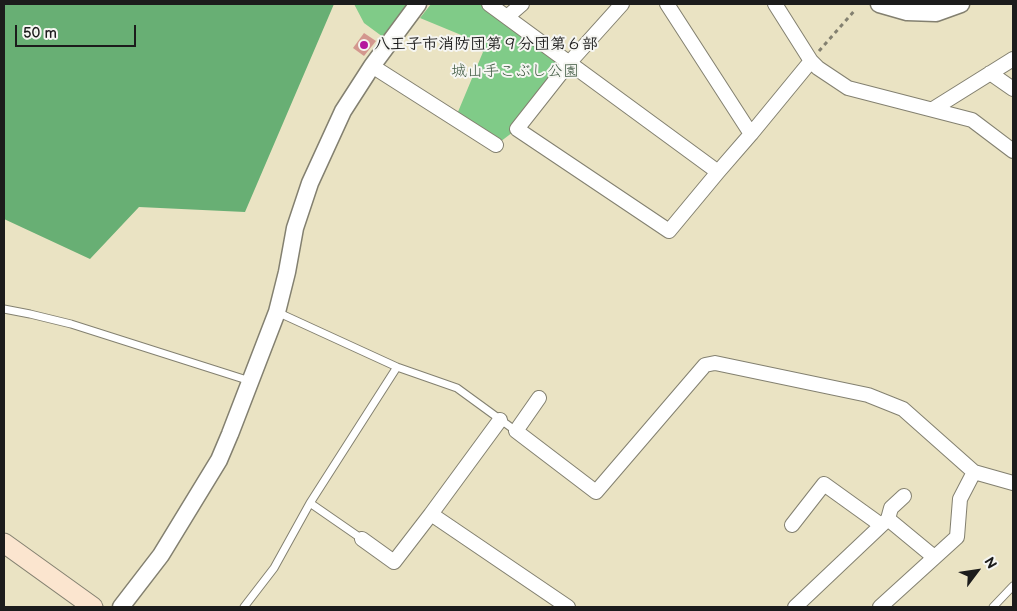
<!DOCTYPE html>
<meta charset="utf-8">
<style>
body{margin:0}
#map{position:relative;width:1017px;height:611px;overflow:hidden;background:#eae3c3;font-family:"Balsamiq Sans",sans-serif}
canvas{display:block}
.frame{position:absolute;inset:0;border:5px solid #1c1c1c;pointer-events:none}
.north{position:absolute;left:952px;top:546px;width:50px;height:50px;-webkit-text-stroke:4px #f6f6f2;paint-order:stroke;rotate:59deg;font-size:14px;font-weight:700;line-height:20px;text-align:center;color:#1c1c1c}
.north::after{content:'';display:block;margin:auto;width:18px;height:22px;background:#1c1c1c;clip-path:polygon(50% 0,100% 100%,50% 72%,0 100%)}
.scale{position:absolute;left:15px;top:25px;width:121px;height:22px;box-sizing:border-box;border:2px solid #1c1c1c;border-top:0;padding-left:6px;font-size:15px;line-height:18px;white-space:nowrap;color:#1c1c1c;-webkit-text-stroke:4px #f6f6f2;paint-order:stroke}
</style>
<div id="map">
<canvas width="1017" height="611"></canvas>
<div class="frame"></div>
<div class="north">N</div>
<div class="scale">50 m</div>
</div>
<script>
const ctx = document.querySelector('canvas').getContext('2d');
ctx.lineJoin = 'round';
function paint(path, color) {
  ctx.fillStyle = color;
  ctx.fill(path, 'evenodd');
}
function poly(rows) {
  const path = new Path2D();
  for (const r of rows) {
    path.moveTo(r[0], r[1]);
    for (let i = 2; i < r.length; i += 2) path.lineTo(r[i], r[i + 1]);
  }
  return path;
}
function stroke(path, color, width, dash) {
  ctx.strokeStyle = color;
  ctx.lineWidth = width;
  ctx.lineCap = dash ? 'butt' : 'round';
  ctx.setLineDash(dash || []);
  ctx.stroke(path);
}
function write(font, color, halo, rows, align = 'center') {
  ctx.font = font + ' "Balsamiq Sans","Klee One",sans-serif';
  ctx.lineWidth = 4;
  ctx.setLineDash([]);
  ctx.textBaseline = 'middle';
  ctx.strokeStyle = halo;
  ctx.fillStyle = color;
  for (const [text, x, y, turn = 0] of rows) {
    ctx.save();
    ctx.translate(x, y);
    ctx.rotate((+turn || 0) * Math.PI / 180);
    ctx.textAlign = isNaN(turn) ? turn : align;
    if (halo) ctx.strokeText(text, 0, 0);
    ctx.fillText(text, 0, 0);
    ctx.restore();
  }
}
const green = poly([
 [354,4,408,4,383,37,364,23],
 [431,4,489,4,569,63,517,129,496,145,455,119,483,52,466,37,420,18]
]);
const forest = poly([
 [4,4,334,4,245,212,139,207,90,259,4,219]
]);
const building = poly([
 [364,33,376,41,364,56,353,48]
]);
const path = poly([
 [819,51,855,10]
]);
const service = poly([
 [4,309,30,314,71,324,250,381],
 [277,312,397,367,457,388,516,431],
 [310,503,362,539],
 [244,607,274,568,310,503,397,367],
 [993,607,1013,586]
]);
const minor = poly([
 [489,4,718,172],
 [622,4,569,63,517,129,669,231,718,172,751,134,811,61],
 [667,4,751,134],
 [775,4,811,61,818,68,848,88,972,120,1013,151],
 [507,17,522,4],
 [372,66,496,145],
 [990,73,1013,89],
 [933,109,1013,59],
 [539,398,516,431,596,492,705,365,715,363,868,395,903,409,974,472,1013,483],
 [431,514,500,420],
 [888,519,891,508,904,496],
 [792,525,824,484,881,525],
 [362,539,394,562,431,514,568,607],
 [795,607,888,519,934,557],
 [880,607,957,537,960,499,974,472]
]);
const tertiary = poly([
 [879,4,907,12,936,13,961,4],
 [121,607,161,555,219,460,230,434,277,312,287,272,295,228,310,183,343,111,372,66,418,4]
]);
const secondary = poly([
 [4,543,93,607]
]);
const markers = [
 [364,45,5,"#b5179e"]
];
const poiNames = [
 ["八王子市消防団第９分団第６部",374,45]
];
const parkNames = [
 ["城山手こぶし公園",515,72]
];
paint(green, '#80cb88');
paint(forest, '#68af74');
paint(building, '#d3978e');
stroke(service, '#838070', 9);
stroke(minor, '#838070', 16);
stroke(tertiary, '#838070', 19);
stroke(secondary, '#838070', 21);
stroke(path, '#838070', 3, [4, 4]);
stroke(service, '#fff', 7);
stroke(minor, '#fff', 14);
stroke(tertiary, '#fff', 16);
stroke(secondary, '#fbe5cf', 19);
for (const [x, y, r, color] of markers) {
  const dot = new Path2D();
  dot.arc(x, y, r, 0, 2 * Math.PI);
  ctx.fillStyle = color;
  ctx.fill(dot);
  stroke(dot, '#f6f6f2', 2);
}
write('bold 16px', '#1c1c1c', '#f6f6f2', poiNames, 'left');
write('16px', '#3f5942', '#f6f6f2', parkNames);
</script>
